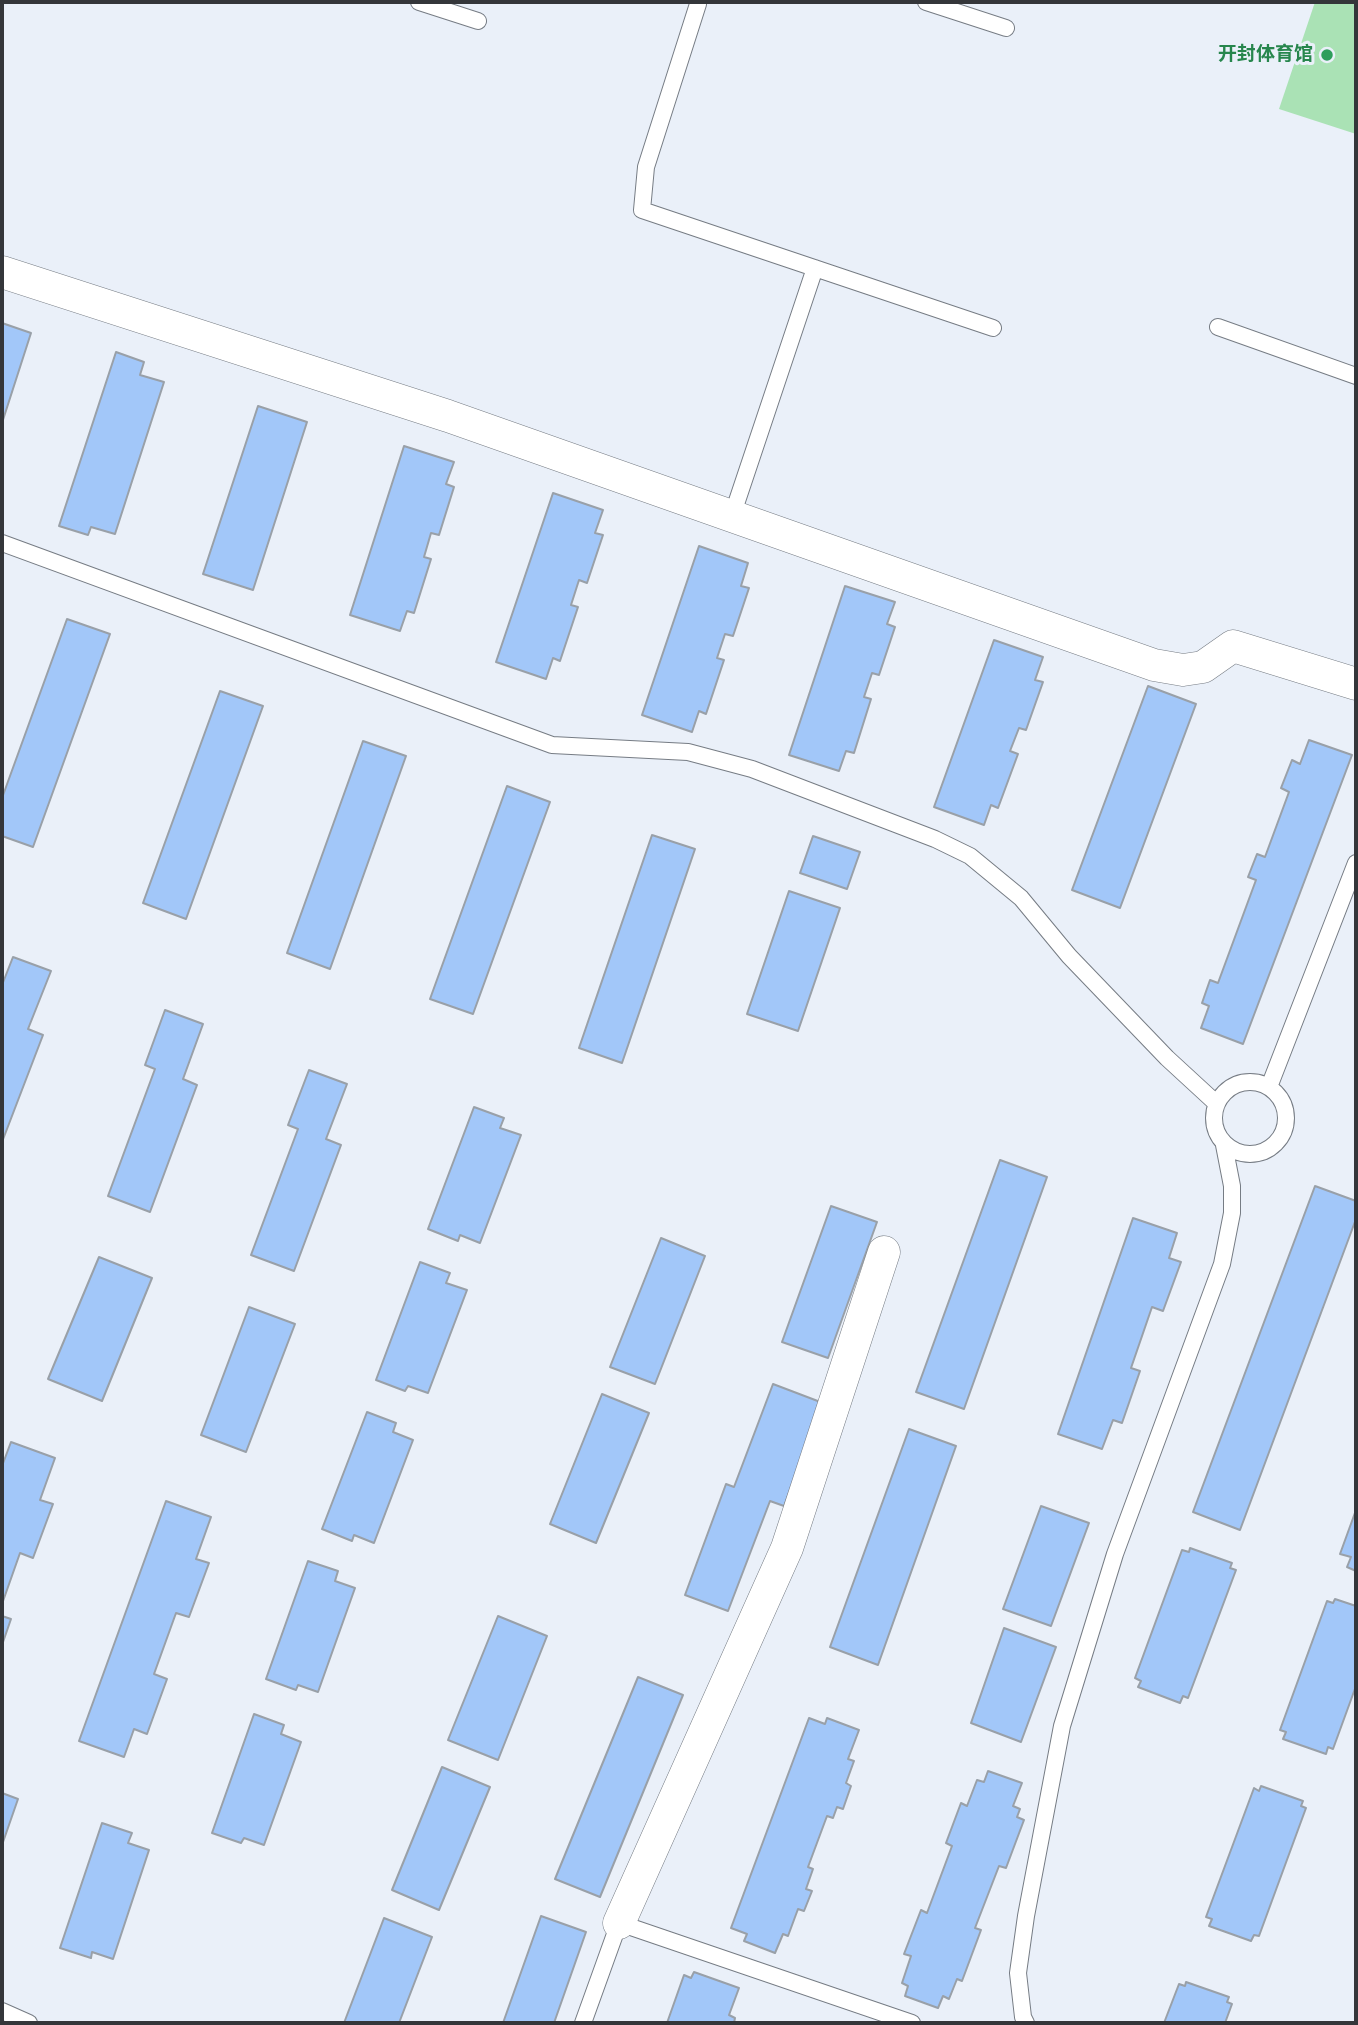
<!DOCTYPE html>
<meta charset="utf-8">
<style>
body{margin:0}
#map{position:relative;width:1358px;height:2025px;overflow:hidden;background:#eaf0f9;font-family:Helvetica,sans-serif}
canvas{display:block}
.frame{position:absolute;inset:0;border:4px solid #34363a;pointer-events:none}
</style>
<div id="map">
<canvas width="1358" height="2025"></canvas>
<div class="frame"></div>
</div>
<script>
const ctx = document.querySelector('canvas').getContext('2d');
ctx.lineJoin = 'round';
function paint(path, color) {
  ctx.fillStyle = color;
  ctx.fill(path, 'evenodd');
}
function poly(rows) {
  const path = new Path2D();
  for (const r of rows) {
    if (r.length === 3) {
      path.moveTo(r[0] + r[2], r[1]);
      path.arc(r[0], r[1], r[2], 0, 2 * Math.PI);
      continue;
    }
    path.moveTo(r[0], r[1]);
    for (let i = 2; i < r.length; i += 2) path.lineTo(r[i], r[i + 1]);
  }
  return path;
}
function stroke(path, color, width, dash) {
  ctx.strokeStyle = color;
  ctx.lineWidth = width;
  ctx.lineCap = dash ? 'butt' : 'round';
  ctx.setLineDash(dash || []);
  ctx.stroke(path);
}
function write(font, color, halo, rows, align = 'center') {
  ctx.font = font + ' Helvetica,"Noto Sans SC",sans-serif';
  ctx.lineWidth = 6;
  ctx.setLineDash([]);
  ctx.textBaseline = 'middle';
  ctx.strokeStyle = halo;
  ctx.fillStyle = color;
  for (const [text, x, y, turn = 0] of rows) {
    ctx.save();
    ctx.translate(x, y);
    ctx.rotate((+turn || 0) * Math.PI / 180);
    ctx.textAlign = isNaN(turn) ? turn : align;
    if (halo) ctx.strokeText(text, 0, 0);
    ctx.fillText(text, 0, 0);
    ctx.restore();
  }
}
const green = poly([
 [1315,2,1356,2,1356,134,1279,109]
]);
const building = poly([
 [2,323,31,333,2,423,2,323],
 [116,352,144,362,140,375,164,382,115,534,91,527,88,535,59,526,116,352],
 [258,406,307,422,253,590,203,574,258,406],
 [404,446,454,462,446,484,454,487,439,535,431,533,424,557,431,559,414,613,407,611,400,631,350,615,404,446],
 [553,493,603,510,595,533,603,535,587,583,579,580,571,605,578,607,560,661,553,658,546,679,496,662,553,493],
 [699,546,748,563,741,586,749,588,733,636,725,634,717,658,724,660,706,714,699,711,692,732,642,715,699,546],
 [845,586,895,602,887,624,895,627,879,675,872,673,864,697,871,699,854,753,846,751,839,771,789,755,845,586],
 [67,619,110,634,33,847,2,836,2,798,67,619],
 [994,640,1043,657,1035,680,1043,682,1026,730,1019,728,1010,751,1018,754,998,808,991,805,984,825,934,807,994,640],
 [1148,686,1196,704,1120,908,1072,890,1148,686],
 [220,691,263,706,186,919,143,903,220,691],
 [1309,740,1352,755,1243,1044,1201,1028,1209,1006,1202,1003,1210,980,1218,983,1256,880,1248,877,1257,854,1265,857,1289,792,1281,788,1292,760,1300,764,1309,740],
 [363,741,406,756,330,969,287,953,363,741],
 [507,786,550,802,473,1014,430,999,507,786],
 [652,835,695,849,622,1063,579,1048,652,835],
 [813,836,860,852,847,889,800,873,813,836],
 [789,891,840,908,798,1031,747,1014,789,891],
 [13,957,51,971,28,1029,43,1035,2,1142,2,985,13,957],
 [165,1010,203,1024,183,1079,197,1085,150,1212,108,1196,155,1069,145,1065,165,1010],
 [309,1070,347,1084,326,1139,341,1145,294,1271,251,1255,298,1129,288,1125,309,1070],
 [474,1107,504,1118,500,1128,521,1135,480,1243,460,1235,458,1241,428,1229,474,1107],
 [1000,1160,1047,1177,964,1409,916,1392,1000,1160],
 [1315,1186,1356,1201,1356,1219,1240,1530,1193,1512,1315,1186],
 [831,1206,877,1222,828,1358,782,1342,831,1206],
 [1133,1218,1177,1233,1169,1258,1181,1262,1163,1311,1152,1307,1131,1368,1140,1371,1122,1423,1113,1420,1102,1449,1058,1434,1133,1218],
 [661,1238,705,1256,655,1384,610,1367,661,1238],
 [99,1257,152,1278,102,1401,48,1379,99,1257],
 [420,1262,450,1273,446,1283,467,1290,428,1393,408,1386,405,1391,376,1380,420,1262],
 [249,1307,295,1324,246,1452,201,1435,249,1307],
 [773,1384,823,1403,784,1506,770,1501,728,1611,685,1595,726,1484,734,1487,773,1384],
 [602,1394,649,1413,596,1543,550,1524,602,1394],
 [367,1412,396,1423,393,1432,413,1440,374,1543,354,1535,352,1541,322,1529,367,1412],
 [909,1429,956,1446,878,1665,830,1647,909,1429],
 [11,1442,55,1458,40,1500,53,1504,33,1558,20,1553,2,1604,2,1466,11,1442],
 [166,1501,211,1517,196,1559,209,1563,189,1617,176,1613,154,1674,167,1679,147,1734,134,1729,124,1757,79,1741,166,1501],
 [1041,1506,1089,1523,1051,1626,1003,1609,1041,1506],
 [1356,1510,1356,1571,1347,1567,1351,1557,1340,1554,1356,1510],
 [1190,1548,1232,1563,1230,1568,1236,1570,1188,1698,1183,1696,1180,1703,1138,1687,1141,1681,1135,1678,1182,1550,1189,1552,1190,1548],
 [308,1561,338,1571,335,1581,355,1588,318,1692,298,1685,296,1690,266,1679,308,1561],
 [1335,1599,1356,1606,1356,1686,1333,1749,1328,1747,1326,1754,1283,1739,1286,1732,1280,1730,1327,1601,1333,1603,1335,1599],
 [2,1616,11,1619,2,1645,2,1616],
 [498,1616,547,1636,498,1760,448,1740,498,1616],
 [1004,1628,1056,1647,1021,1742,971,1723,1004,1628],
 [638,1677,683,1695,600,1897,555,1879,638,1677],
 [254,1714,284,1725,281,1734,301,1742,264,1845,244,1838,241,1843,212,1833,254,1714],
 [809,1718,825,1724,827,1718,859,1730,848,1759,854,1761,846,1783,851,1786,843,1809,837,1807,833,1818,827,1816,808,1867,813,1869,806,1889,812,1891,804,1911,798,1909,788,1936,783,1934,775,1953,744,1941,747,1934,731,1928,809,1718],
 [442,1767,490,1787,439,1910,392,1890,442,1767],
 [988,1771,1022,1783,1013,1806,1020,1809,1017,1817,1024,1820,1006,1868,999,1866,975,1928,981,1930,962,1981,957,1979,949,1999,943,1996,938,2008,905,1996,908,1986,902,1983,911,1956,904,1954,921,1910,927,1913,952,1846,946,1843,961,1803,967,1806,977,1780,984,1782,988,1771],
 [1261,1786,1303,1801,1301,1806,1306,1808,1259,1936,1254,1935,1251,1941,1209,1926,1212,1919,1206,1917,1254,1788,1259,1791,1261,1786],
 [2,1793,18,1799,2,1845,2,1793],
 [102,1823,132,1833,128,1843,149,1850,113,1959,92,1952,91,1958,60,1948,102,1823],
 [541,1916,586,1932,554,2023,503,2023,541,1916],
 [384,1918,432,1937,399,2023,344,2023,384,1918],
 [694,1972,739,1988,729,2015,735,2018,734,2023,667,2023,684,1975,691,1978,694,1972],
 [1186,1982,1229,1997,1227,2002,1232,2004,1225,2023,1164,2023,1179,1984,1185,1986,1186,1982]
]);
const lane = poly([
 [419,2,478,21],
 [926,2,1006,28],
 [698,4,646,167,642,210,993,328],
 [1218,327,1356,376],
 [732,516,815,268],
 [2,543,552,745,688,752,752,769,935,839,970,856,1021,898,1069,956,1167,1058,1217,1104],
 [1250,1118,36],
 [1269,1087,1356,863],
 [2,2011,29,2023],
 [583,2023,619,1923,912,2023],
 [1026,2023,1023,2017,1018,1973,1026,1916,1062,1726,1115,1554,1222,1264,1232,1213,1232,1186,1224,1145]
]);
const street = poly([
 [2,272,448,416,1154,665,1183,670,1203,667,1233,646,1356,684],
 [619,1923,787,1548,884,1252]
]);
const markers = [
 [1327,55,7,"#2e9e5b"]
];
const leisureNames = [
 ["开封体育馆",1313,55]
];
paint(green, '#aae2b5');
paint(building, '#a2c7f9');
stroke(building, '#99a0a8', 2);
stroke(lane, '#767c84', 18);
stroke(street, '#767c84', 33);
stroke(lane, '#fff', 16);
stroke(street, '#fff', 32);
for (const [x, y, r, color] of markers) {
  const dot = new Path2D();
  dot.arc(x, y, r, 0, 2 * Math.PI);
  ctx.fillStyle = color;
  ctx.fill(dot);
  stroke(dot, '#eaf0f9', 2.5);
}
write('bold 19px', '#27864d', '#eaf0f9', leisureNames, 'right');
</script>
